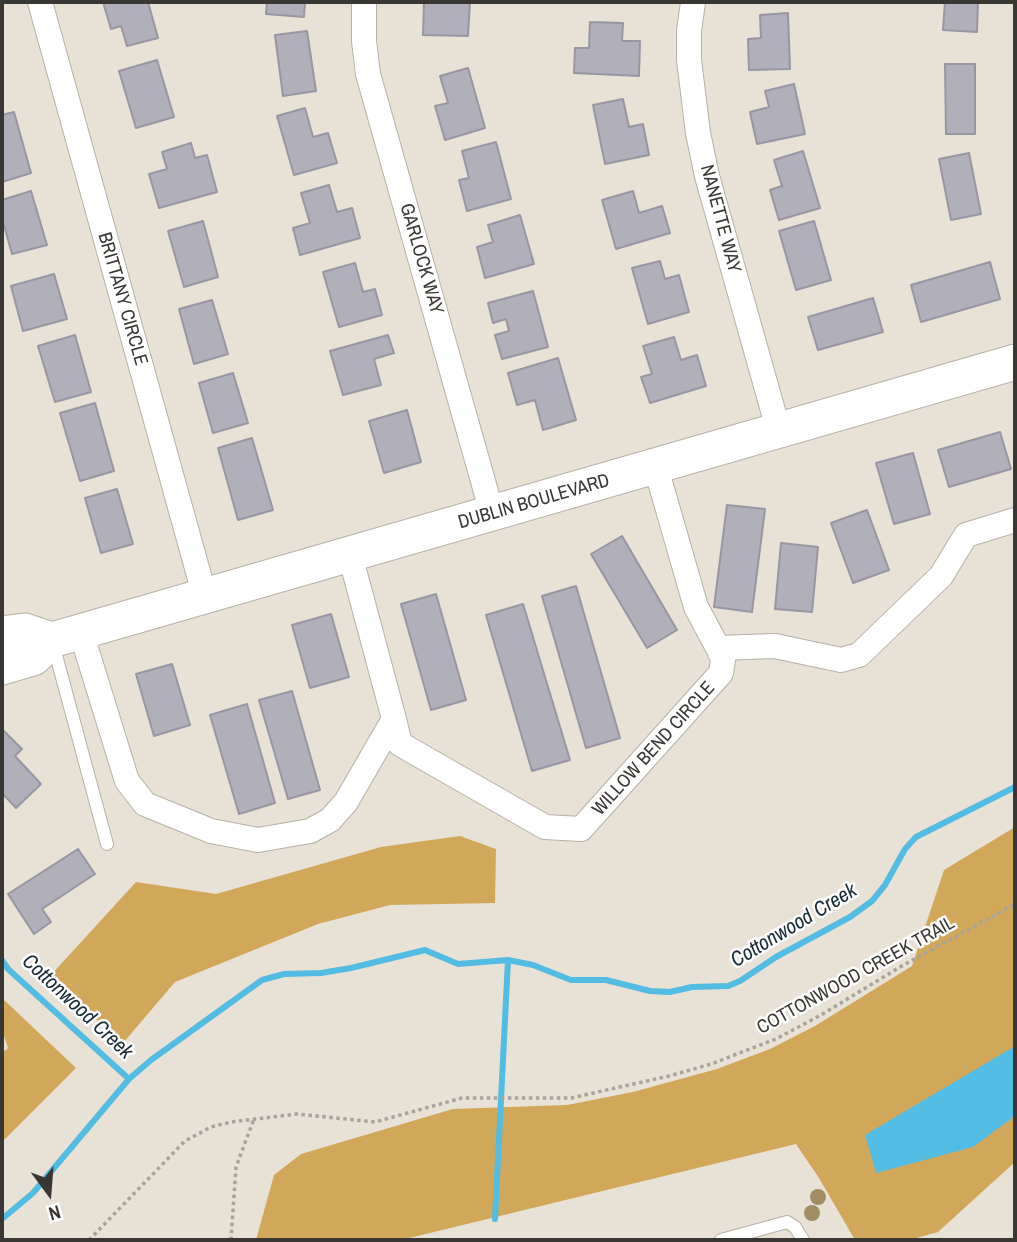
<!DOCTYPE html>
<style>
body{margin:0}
#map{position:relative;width:1017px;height:1242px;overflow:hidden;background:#e7e1d6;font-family:"Archivo Narrow",sans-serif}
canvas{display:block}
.frame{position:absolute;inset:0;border:4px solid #393733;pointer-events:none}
.north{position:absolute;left:14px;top:1158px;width:70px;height:70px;-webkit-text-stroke:5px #fff;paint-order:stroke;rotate:164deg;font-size:19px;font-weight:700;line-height:28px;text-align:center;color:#393733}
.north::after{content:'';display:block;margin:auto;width:24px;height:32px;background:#393733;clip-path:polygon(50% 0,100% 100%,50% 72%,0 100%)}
</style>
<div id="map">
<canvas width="1017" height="1242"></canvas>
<div class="frame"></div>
<div class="north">N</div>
</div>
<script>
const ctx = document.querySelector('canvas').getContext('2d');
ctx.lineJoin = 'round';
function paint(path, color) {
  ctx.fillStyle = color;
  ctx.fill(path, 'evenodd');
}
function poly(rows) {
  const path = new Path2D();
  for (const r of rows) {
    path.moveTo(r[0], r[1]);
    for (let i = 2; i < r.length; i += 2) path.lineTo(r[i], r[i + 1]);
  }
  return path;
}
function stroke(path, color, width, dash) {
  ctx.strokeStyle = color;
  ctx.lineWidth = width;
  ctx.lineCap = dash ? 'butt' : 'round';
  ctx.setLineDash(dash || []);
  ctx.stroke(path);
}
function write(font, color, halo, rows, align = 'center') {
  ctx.font = font + ' "Archivo Narrow",sans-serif';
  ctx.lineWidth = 5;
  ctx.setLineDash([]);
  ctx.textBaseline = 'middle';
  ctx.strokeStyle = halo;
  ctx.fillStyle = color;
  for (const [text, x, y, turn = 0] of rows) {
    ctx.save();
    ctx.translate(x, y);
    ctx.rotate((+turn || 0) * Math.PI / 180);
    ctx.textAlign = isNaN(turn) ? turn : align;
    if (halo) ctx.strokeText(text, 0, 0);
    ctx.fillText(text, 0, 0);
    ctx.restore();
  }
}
const green = poly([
 [1015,827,1015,1162,938,1232,909,1240,855,1240,819,1178,796,1144,401,1240,256,1240,274,1175,301,1154,453,1109,567,1105,633,1092,717,1069,770,1049,815,1026,912,966,944,870],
 [460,836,496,849,495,903,390,905,318,924,175,982,124,1042,74,1002,50,976,136,882,216,894,381,847],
 [2,998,76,1068,2,1142,2,1053,8,1048,2,1030]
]);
const water = poly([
 [1015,1046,1015,1116,973,1147,876,1173,865,1135]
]);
const stream = poly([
 [2,960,8,969,129,1079],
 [2,1219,33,1193,129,1079,151,1060,262,980,284,974,321,973,351,968,425,950,458,964,508,960,533,965,571,980,606,980,650,991,670,992,692,987,728,986,740,981,776,957,850,917,872,901,885,885,905,849,916,837,1015,787],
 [495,1219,508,960]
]);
const building = poly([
 [103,2,148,2,158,38,127,46,121,26,111,29,103,2],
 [267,2,305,2,304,17,266,14,267,2],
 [424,2,470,2,468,36,423,35,424,2],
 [945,2,978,2,977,32,943,30,945,2],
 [788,13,790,69,749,70,748,39,761,38,760,15,788,13],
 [590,22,623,23,622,41,640,41,639,76,574,73,575,48,589,48,590,22],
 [307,31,316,91,283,96,275,35,307,31],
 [157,60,174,117,136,128,119,71,157,60],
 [945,64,975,64,975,134,946,134,945,64],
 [468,68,485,128,445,140,435,106,448,103,440,76,468,68],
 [794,84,805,134,757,144,750,112,769,107,765,91,794,84],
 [623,99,629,127,643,124,649,155,605,164,593,105,623,99],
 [305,108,313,137,328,133,337,163,294,175,277,116,305,108],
 [14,112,31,173,2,182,2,115,14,112],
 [496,142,511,199,467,211,459,180,469,178,462,151,496,142],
 [191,143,195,158,207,155,217,192,159,208,149,174,167,169,162,152,191,143],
 [803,151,820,208,779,220,770,190,782,186,774,160,803,151],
 [969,153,981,214,951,220,939,159,969,153],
 [329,185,337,212,352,208,360,238,300,255,293,228,310,223,301,193,329,185],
 [31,191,47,245,12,254,2,218,2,200,31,191],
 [633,191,639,213,662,206,670,233,616,249,602,200,633,191],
 [520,215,534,264,485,278,477,247,493,242,488,225,520,215],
 [203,221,218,277,184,287,168,231,203,221],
 [814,221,831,280,796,290,779,231,814,221],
 [660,261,665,279,679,275,689,312,648,324,632,268,660,261],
 [990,262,1000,299,921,322,911,285,990,262],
 [355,263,363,292,375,289,382,315,339,327,323,272,355,263],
 [54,274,67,319,23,331,11,286,54,274],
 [533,291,548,347,502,359,495,335,509,331,506,319,493,323,488,303,533,291],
 [873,298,883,332,818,350,808,317,873,298],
 [212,300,228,354,194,364,179,309,212,300],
 [75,335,91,392,55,402,38,346,75,335],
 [388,335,394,353,374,359,381,385,343,395,330,351,388,335],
 [674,337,681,360,697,355,706,386,650,403,641,377,652,374,643,346,674,337],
 [558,358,576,420,543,430,535,400,517,405,508,373,558,358],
 [233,373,248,423,213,433,199,383,233,373],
 [95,403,114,471,80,481,60,413,95,403],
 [407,410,421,462,384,473,369,421,407,410],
 [1000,432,1011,469,949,487,938,450,1000,432],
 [252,438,273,510,238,520,218,448,252,438],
 [913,453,930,514,894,524,876,463,913,453],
 [117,489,133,544,101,553,85,498,117,489],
 [727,505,765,509,752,612,714,607,727,505],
 [867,510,889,570,853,583,831,523,867,510],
 [622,536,677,630,647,648,591,554,622,536],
 [781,543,818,547,812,612,775,609,781,543],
 [576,586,620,738,586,748,542,596,576,586],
 [436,594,466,700,431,710,401,604,436,594],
 [523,604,570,760,532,771,486,615,523,604],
 [331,614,349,677,310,688,292,625,331,614],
 [172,664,190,725,154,736,136,674,172,664],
 [292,691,320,790,288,799,259,700,292,691],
 [247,704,275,803,239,814,210,715,247,704],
 [4,731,22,749,15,756,41,784,16,808,2,793,2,733,4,731],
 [78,849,95,874,42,909,51,922,34,934,8,894,78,849]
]);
const path = poly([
 [89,1240,185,1141,211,1127,231,1122,297,1114,375,1122,462,1098,571,1098,669,1076,711,1064,776,1039,821,1015,900,967,1015,904],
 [231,1240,236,1167,254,1119]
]);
const service = poly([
 [53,644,107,844],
 [721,1240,787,1222,795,1227,803,1240]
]);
const minor = poly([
 [40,2,205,597],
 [364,2,364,41,368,74,492,513],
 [693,2,689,31,689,60,698,133,707,176,779,432],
 [656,468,696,607,718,648],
 [350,555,394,719],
 [81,632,127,781,145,804,211,831,258,840,310,831,330,820,346,802,394,719,400,744,545,827,581,829,721,673,723,660,718,648,775,646,841,660,859,655,941,576,966,535,1015,520]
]);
const secondary = poly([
 [2,634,25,631,52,640],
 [2,667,33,658,52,640,1015,362]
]);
const trees = [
 [818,1197],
 [812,1213]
];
const streetNames = [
 ["NANETTE WAY",720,219,75],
 ["GARLOCK WAY",421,259,74],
 ["BRITTANY CIRCLE",122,299,74],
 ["DUBLIN BOULEVARD",534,502,-16],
 ["WILLOW BEND CIRCLE",654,749,-48],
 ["COTTONWOOD CREEK TRAIL",856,976,-29]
];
const waterNames = [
 ["Cottonwood Creek",794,926,-31],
 ["Cottonwood Creek",77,1007,43]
];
paint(green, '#d1a859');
paint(water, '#52bce2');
stroke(stream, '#52bce2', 6);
paint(building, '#b0afba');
stroke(building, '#9896a2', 2);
stroke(service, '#b7b1a6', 14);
stroke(minor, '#b7b1a6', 26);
stroke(secondary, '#b7b1a6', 37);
stroke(path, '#a8a39b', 3.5, [3.5, 3.5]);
stroke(service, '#fff', 12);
stroke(minor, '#fff', 24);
stroke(secondary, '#fff', 35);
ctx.fillStyle = '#a08d63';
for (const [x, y] of trees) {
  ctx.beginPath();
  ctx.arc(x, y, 8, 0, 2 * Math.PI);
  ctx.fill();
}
write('19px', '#393733', '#fff', streetNames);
write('italic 21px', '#192c34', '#fff', waterNames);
</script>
